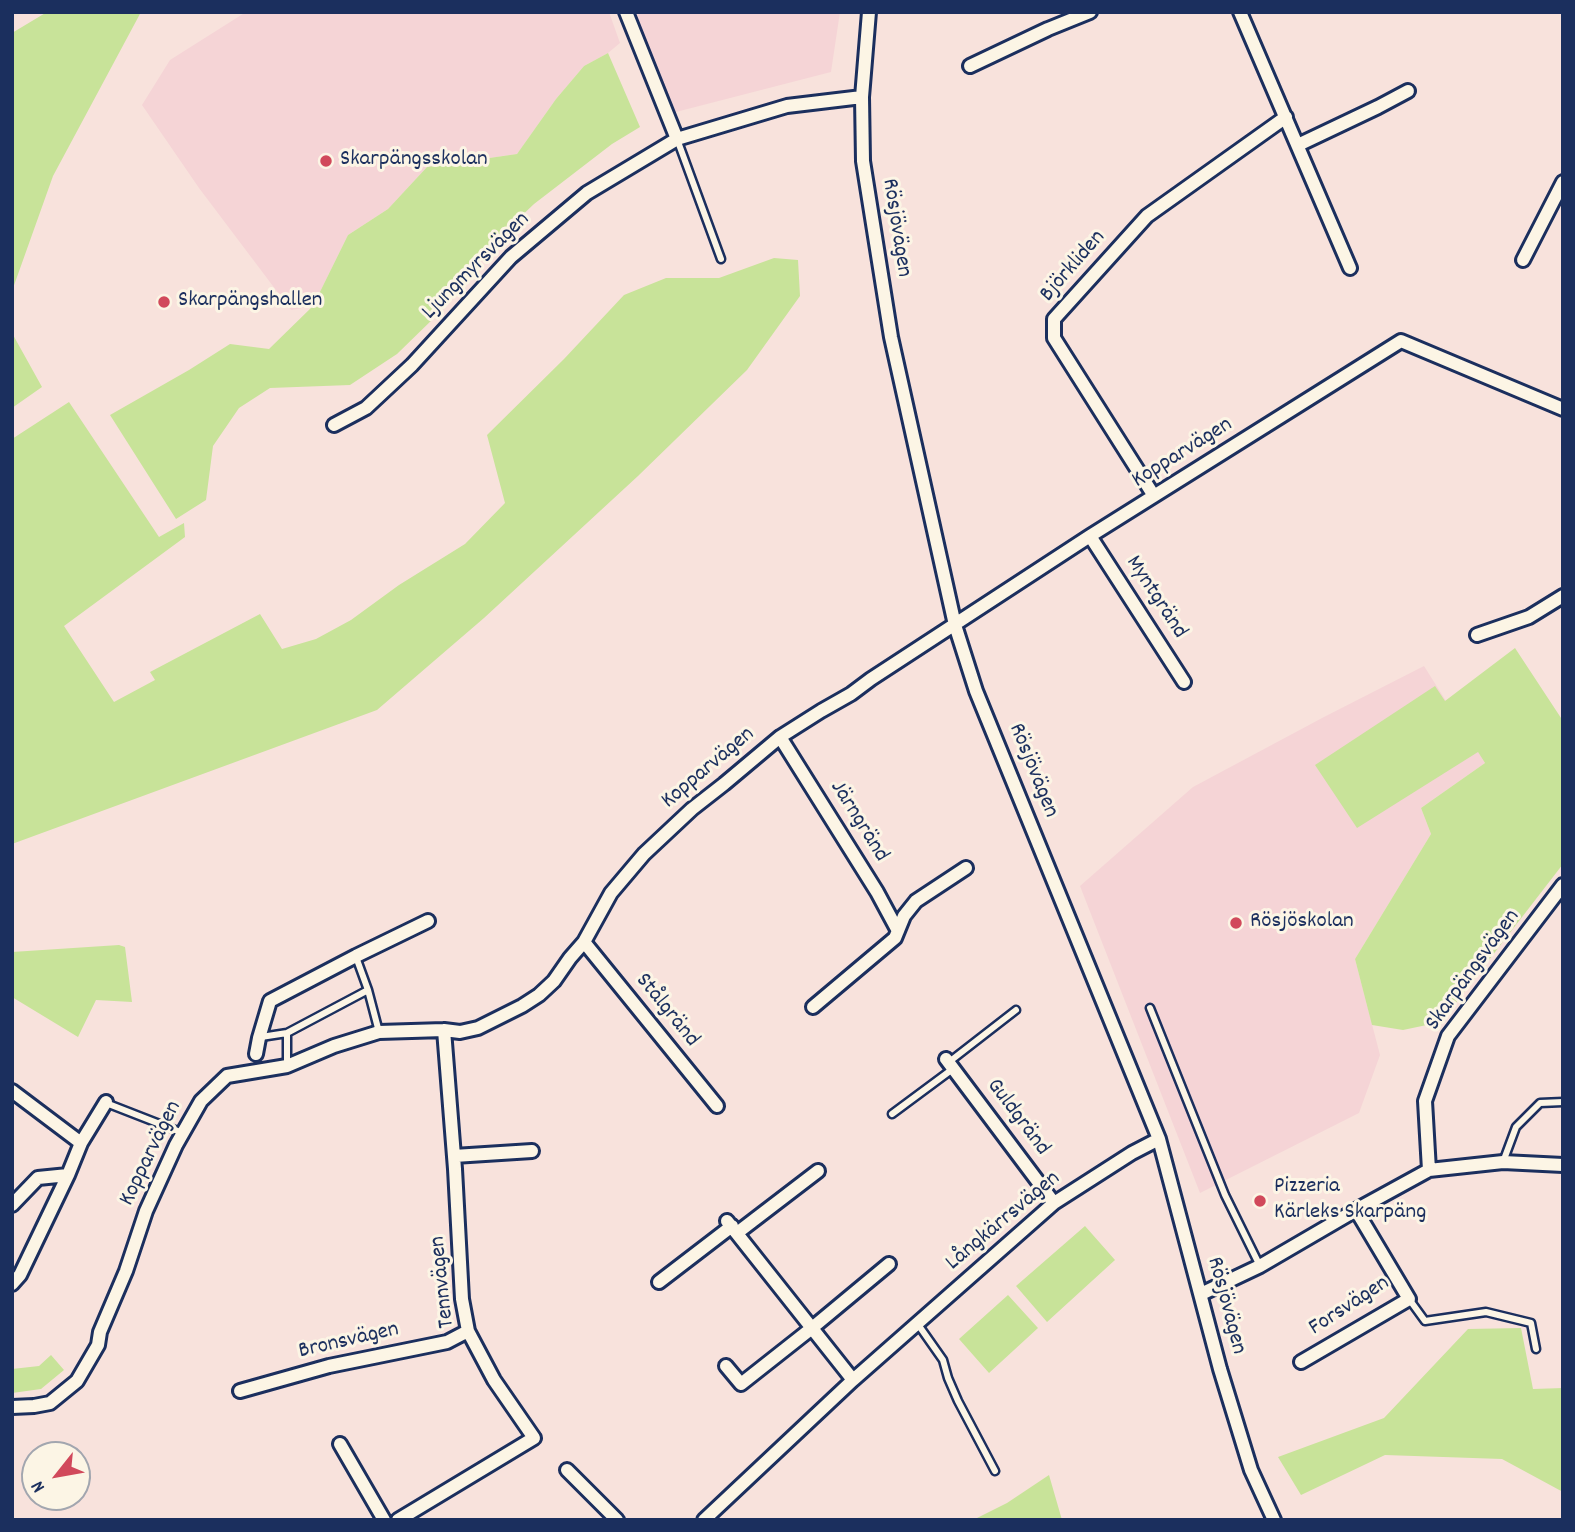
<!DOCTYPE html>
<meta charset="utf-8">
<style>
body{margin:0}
#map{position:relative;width:1575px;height:1532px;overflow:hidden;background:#f8e2dc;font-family:Dekko,sans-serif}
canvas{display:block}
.frame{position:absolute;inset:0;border:14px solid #1b2f5e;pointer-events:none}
.north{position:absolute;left:21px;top:1441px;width:70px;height:70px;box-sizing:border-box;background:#fcf5e5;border:2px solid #a2a6af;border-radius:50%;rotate:239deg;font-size:19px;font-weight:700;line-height:28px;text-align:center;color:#1b2f5e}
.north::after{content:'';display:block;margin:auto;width:24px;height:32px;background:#d1495b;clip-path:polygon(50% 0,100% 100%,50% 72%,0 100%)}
</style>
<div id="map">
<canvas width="1575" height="1532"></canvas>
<div class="frame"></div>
<div class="north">N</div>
</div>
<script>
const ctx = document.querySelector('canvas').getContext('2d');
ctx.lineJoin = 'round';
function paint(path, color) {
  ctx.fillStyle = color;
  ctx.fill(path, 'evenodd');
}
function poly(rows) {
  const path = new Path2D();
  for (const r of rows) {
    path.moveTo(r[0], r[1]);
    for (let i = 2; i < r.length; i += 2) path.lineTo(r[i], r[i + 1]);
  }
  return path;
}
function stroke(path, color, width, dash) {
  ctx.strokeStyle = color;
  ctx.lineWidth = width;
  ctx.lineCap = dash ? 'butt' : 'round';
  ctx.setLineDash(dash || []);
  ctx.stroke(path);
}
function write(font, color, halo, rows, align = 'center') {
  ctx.font = font + ' Dekko,sans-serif';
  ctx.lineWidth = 6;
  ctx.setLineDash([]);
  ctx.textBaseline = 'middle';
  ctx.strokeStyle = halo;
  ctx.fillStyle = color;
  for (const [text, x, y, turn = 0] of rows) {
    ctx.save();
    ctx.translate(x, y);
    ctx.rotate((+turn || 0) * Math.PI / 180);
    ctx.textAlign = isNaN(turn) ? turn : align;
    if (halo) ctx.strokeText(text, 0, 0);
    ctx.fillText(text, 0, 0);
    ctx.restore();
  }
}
const built = poly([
 [246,12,609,12,620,43,608,53,584,66,556,99,517,154,427,167,388,209,348,235,313,306,291,310,199,188,142,105,170,60],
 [633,12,840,12,831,72,672,113],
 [1424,666,1485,763,1421,808,1431,834,1355,959,1380,1055,1359,1113,1200,1193,1080,886,1193,787,1324,717]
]);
const green = poly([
 [47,12,141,12,53,176,12,291,12,33],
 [608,53,640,127,612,144,534,204,491,245,436,316,397,354,350,385,270,388,239,408,213,446,206,500,176,519,110,415,189,370,230,344,269,349,313,306,348,235,388,209,427,167,517,154,556,99,584,66],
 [774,258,798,260,800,296,747,370,638,476,484,618,377,710,12,844,12,439,69,402,159,537,184,523,185,537,64,626,114,702,155,680,150,672,260,614,282,649,316,639,351,620,399,585,465,544,505,503,487,435,564,359,624,295,666,278,719,278],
 [12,333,42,387,12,408],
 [1515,648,1563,721,1563,864,1441,1022,1403,1030,1372,1025,1355,959,1431,834,1421,808,1485,763,1478,752,1357,828,1315,765,1435,686,1445,701],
 [119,945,125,947,132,1002,96,1000,78,1037,12,997,12,952],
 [1085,1226,1115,1260,1047,1322,1016,1286],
 [1008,1295,1038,1328,989,1373,959,1339],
 [1521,1328,1533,1389,1563,1388,1563,1492,1502,1459,1385,1455,1301,1495,1278,1457,1384,1418,1468,1329],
 [51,1355,64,1370,41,1389,12,1393,12,1369,39,1366],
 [1049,1475,1062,1520,973,1520,1007,1503]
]);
const lane = poly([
 [677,139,721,259],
 [356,957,368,990,379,1032],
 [1150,1008,1225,1195,1260,1266],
 [261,1037,287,1033],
 [949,1062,1016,1010],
 [287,1066,287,1033,368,990],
 [106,1103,183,1133],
 [892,1114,954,1068],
 [1503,1162,1516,1127,1540,1103,1563,1102],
 [1409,1299,1425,1321,1486,1312,1531,1323,1536,1349],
 [917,1323,943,1360,948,1378,958,1401,995,1471]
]);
const street = poly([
 [626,12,677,139],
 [869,12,862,97,863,161,891,337,955,625,976,691,1159,1139,1220,1369,1251,1470,1274,1520],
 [1240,12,1350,268],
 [970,66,1048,29,1090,12],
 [1298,145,1378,107,1408,91],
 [1523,260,1563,182],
 [334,425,366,408,412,365,511,257,587,193,677,139,787,106,862,97],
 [1154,496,1054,338,1054,319,1147,216,1286,117],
 [1090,536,1184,682],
 [1477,635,1529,617,1563,596],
 [780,737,877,892,898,931],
 [584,942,717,1106],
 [813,1007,895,938,904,916,916,901,966,868],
 [256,1054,259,1038,270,1001,356,956,428,921],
 [946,1059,1054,1203],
 [12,1091,81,1143],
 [454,1156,532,1151],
 [1429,1170,1425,1101,1448,1036,1563,885],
 [12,1205,38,1178,68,1175],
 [727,1221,853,1380],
 [737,1233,818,1171],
 [659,1282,732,1226],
 [12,1284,20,1275,68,1175,81,1143,106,1102],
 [1201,1294,1260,1266,1356,1210,1429,1170,1503,1162,1563,1165],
 [1301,1362,1409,1299,1356,1210],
 [726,1366,741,1384,812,1328,889,1264],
 [240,1391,329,1366,447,1342,468,1331],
 [12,1407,34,1406,50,1403,77,1381,98,1345,100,1332,126,1271,146,1211,176,1145,201,1101,227,1076,287,1066,334,1046,379,1032,444,1030,460,1032,478,1028,522,1006,539,995,554,981,570,958,584,942,611,893,644,854,692,809,724,784,780,737,821,711,851,694,871,679,1090,536,1401,341,1563,409],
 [340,1444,384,1520],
 [567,1470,617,1520],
 [398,1520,534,1438,494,1380,468,1331,462,1299,455,1169,444,1030],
 [704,1520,853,1380,1054,1203,1132,1153,1159,1139]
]);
const markers = [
 [326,161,7,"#d1495b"],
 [164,302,7,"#d1495b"],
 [1236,923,7,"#d1495b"],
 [1260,1201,7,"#d1495b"]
];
const poiNames = [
 ["Skarpängsskolan",340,161],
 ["Skarpängshallen",178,302],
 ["Rösjöskolan",1250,923],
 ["Pizzeria",1274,1188],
 ["Kärleks Skarpäng",1274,1214]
];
const streetNames = [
 ["Rösjövägen",895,228,81],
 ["Ljungmyrsvägen",477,267,-45],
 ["Björkliden",1074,267,-49],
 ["Kopparvägen",1183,454,-32],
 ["Myntgränd",1155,598,57],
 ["Kopparvägen",709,769,-40],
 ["Rösjövägen",1032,771,68],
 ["Järngränd",858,822,58],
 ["Skarpängsvägen",1474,971,-54],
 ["Stålgränd",666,1011,51],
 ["Guldgränd",1017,1118,53],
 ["Kopparvägen",152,1154,-64],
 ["Långkärrsvägen",1004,1222,-40],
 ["Tennvägen",444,1282,-96],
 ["Rösjövägen",1225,1306,75],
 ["Forsvägen",1350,1307,-33],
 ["Bronsvägen",349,1342,-13]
];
paint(built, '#f5d4d6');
paint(green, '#c8e399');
stroke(lane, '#1b2f5e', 11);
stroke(street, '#1b2f5e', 18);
stroke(lane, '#fcf5e5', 6);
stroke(street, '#fcf5e5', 12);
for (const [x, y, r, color] of markers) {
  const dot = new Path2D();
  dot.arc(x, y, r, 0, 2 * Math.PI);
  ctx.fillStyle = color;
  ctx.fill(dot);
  stroke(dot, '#fcf5e5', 2.5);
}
write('23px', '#1b2f5e', '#fcf5e5', poiNames, 'left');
write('23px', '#1b2f5e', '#fcf5e5', streetNames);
</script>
